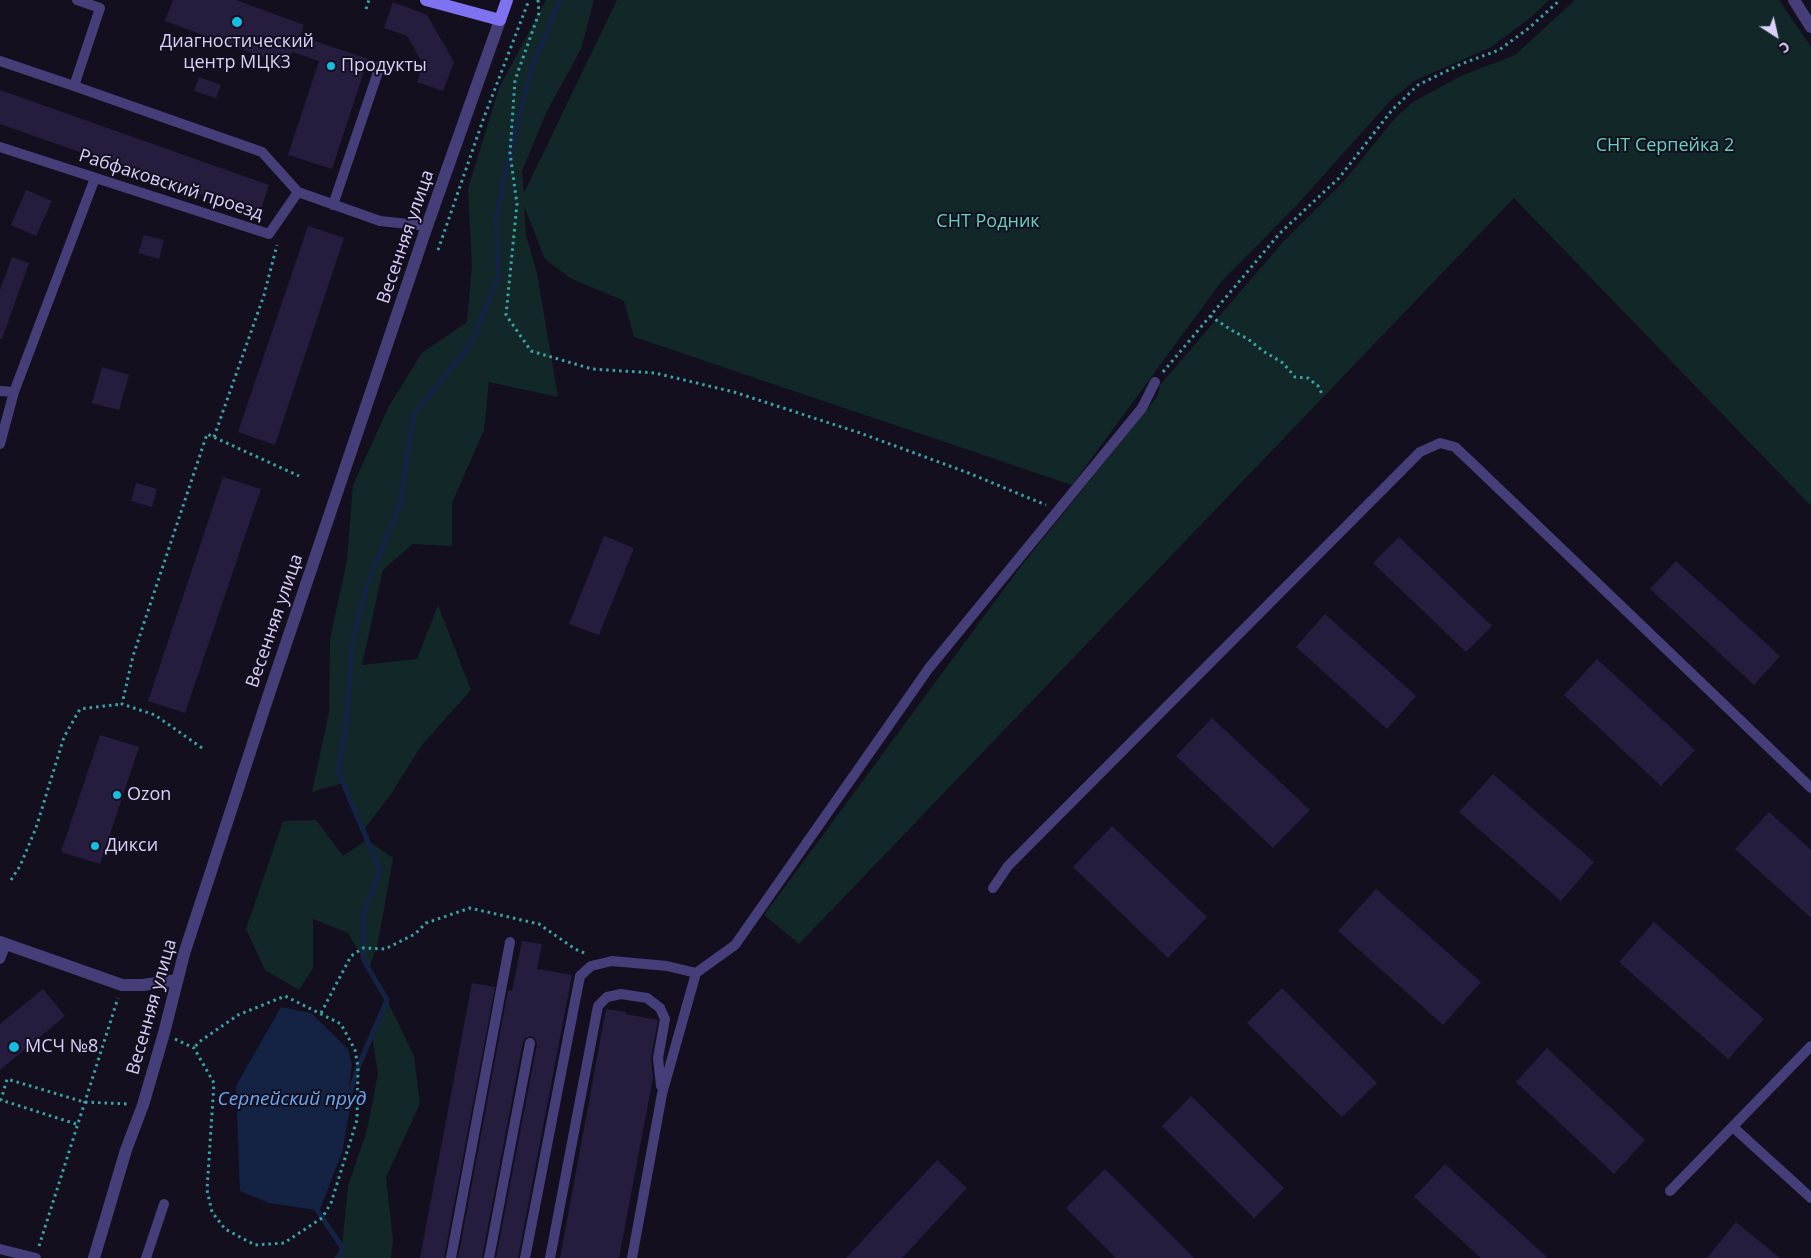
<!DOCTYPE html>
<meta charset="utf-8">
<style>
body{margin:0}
#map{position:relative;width:1811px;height:1258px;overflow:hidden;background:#130f1f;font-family:"Open Sans",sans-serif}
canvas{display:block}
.north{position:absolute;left:1751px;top:10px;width:50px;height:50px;-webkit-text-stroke:4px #130f1f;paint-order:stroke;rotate:145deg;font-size:14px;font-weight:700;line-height:20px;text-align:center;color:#d9d1fa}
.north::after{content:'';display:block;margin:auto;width:18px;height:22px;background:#d9d1fa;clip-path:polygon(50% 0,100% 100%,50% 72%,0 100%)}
</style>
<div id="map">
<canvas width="1811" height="1258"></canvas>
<div class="north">С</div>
</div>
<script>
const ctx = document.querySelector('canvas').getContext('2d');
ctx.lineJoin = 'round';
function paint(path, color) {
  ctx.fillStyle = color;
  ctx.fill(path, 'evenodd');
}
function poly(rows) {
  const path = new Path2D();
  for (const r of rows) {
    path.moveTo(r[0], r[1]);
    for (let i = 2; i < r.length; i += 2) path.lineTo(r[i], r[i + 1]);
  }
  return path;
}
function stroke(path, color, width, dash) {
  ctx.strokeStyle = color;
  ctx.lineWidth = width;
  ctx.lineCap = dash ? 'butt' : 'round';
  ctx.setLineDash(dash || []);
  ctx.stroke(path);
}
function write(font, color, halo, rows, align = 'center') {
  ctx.font = font + ' "Open Sans",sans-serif';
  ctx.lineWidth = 4;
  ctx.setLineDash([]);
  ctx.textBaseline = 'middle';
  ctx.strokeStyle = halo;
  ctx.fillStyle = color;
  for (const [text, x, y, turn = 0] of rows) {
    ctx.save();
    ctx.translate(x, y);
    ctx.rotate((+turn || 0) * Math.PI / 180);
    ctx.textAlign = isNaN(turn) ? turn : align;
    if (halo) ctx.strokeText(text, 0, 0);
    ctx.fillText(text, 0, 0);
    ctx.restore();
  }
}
const green = poly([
 [546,0,594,0,581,49,547,111,522,171,524,193,617,0,1549,0,1531,17,1491,47,1414,81,1391,100,1294,208,1221,282,1072,485,634,337,624,301,570,278,545,259,524,206,526,235,537,273,558,397,489,382,484,430,452,503,452,546,413,544,383,570,362,665,417,659,438,605,471,690,421,746,391,794,363,831,343,783,312,792,329,712,330,639,347,560,353,485,389,406,422,353,467,322,472,265,468,189,499,88],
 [1575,0,1779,0,1811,47,1811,506,1514,198,799,944,764,915,1021,566,1157,397,1160,385,1283,242,1344,181,1396,117,1413,102,1461,76,1515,55],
 [316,820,343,856,367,840,393,858,378,942,369,969,348,933,313,919,313,968,299,990,265,970,246,929,283,821],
 [387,1000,414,1056,420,1104,386,1177,393,1240,391,1258,334,1258,342,1247,348,1186,367,1130,378,1074,372,1035]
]);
const water = poly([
 [281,1007,311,1013,348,1049,352,1065,340,1151,317,1210,269,1203,240,1191,236,1086]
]);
const stream = poly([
 [340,1258,342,1247,317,1210,340,1151,349,1097,358,1067,387,1000,363,959,364,911,380,870,338,771,347,716,352,645,367,585,400,504,414,414,471,344,499,276,496,219,510,153,531,69,560,0]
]);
const building = poly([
 [173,0,236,0,304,25,300,36,368,59,332,169,288,155,319,61,292,52,287,66,165,21],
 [393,2,427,15,454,62,443,91,417,82,423,64,407,36,384,28],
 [199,77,221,85,216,98,194,91],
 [0,90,269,185,259,215,0,124],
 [26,190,52,201,36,236,11,225],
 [308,226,344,238,275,445,238,432],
 [144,235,164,240,159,259,138,253],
 [12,257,29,263,2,339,0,339,0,290],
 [102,367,129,375,119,410,92,403],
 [223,477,261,489,185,713,148,701],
 [136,483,157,489,152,507,131,501],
 [604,536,634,548,599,635,569,624],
 [1399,537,1492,626,1466,652,1373,563],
 [1676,561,1780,656,1754,685,1650,589],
 [1325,614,1416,696,1387,729,1296,647],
 [1597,659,1695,750,1661,786,1564,695],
 [1212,718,1310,810,1273,848,1176,756],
 [100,735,139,747,100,864,61,852],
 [1493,774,1594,862,1561,901,1459,812],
 [1769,812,1811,850,1811,918,1735,849],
 [1112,826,1207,917,1168,958,1073,867],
 [1376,889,1481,982,1443,1025,1338,931],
 [1654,922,1764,1019,1728,1059,1619,962],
 [522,941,542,944,537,969,572,975,518,1258,496,1258,537,1044,535,1038,531,1036,525,1038,523,1042,482,1258,458,1258,508,990,512,991],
 [472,983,495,987,444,1258,420,1258],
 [1282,988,1377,1083,1342,1117,1247,1023],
 [43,989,65,1016,0,1070,0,1024],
 [606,1009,626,1012,626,1014,658,1020,651,1057,653,1078,619,1258,560,1258],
 [1547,1048,1645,1140,1614,1174,1516,1082],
 [1191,1096,1284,1188,1254,1218,1162,1126],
 [937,1160,967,1188,902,1258,846,1258],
 [1445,1164,1548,1258,1481,1258,1414,1197],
 [1105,1169,1194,1258,1116,1258,1066,1208],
 [1736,1222,1780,1258,1707,1258]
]);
const path = poly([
 [538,0,539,13,515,80,510,153,517,204,506,315,531,351,592,369,655,373,734,392,860,433,966,472,1046,505],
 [366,9,369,0],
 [438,250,483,120,529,0],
 [1210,316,1233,331,1248,339,1263,351,1283,363,1295,377,1308,378,1318,386,1323,396],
 [1163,372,1280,233,1339,178,1392,110,1418,85,1461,64,1499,50,1529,28,1560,0],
 [214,437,264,295,277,245],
 [202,748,155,715,122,704,133,656,207,434,299,476],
 [11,880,20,866,36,828,64,737,80,709,122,704],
 [321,1013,351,956,363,948,385,949,415,934,426,923,470,908,539,924,575,949,587,954],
 [175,1039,194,1048,214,1083,207,1190,212,1212,225,1229,255,1245,284,1243,322,1218,331,1203,357,1120,358,1067,355,1050,341,1024,285,996,238,1015,199,1042,194,1048],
 [76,1124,1,1100,7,1079,84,1102,129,1104],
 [39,1246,118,998]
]);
const service = poly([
 [77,0,100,8,74,86,262,152,298,192],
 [0,61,74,86],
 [0,147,269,234,298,192,380,221,427,226],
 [333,205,380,66],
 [0,391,14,392],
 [0,444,14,392,95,178],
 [993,888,1008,866,1420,452,1440,443,1455,447,1473,464,1811,788],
 [0,959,6,944],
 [1733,1127,1811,1198],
 [1670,1191,1811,1046],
 [0,1249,36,1258],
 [146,1258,164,1204],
 [451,1258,510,942],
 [489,1258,530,1043],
 [525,1258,580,976,591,966,612,961,667,966,696,973],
 [550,1258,598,1006,607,997,621,994,647,998,660,1008,665,1019,658,1058,661,1086],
 [632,1258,662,1094,696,973,735,945,929,668,1142,408,1155,382]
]);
const minor = poly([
 [1794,0,1811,27]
]);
const tertiary = poly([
 [0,942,122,985,143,985,177,980],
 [94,1258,126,1150,143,1105,164,1033,184,954,269,694,427,226,500,20]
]);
const secondary = poly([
 [426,0,500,20,507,0]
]);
const markers = [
 [237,22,6,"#17bde0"],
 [331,66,5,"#17bde0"],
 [117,795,5,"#17bde0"],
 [95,846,5,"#17bde0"],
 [14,1047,6,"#17bde0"]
];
const poiNames = [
 ["Диагностический",237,42,"center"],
 ["центр МЦК3",237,63,"center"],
 ["Продукты",341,66],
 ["Ozon",127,795],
 ["Дикси",105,846],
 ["МСЧ №8",25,1047]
];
const parkNames = [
 ["СНТ Серпейка 2",1665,146],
 ["СНТ Родник",988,222]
];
const streetNames = [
 ["Рабфаковский проезд",171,185,18],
 ["Весенняя улица",406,237,-71],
 ["Весенняя улица",275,621,-71],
 ["Весенняя улица",152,1007,-74]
];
const waterNames = [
 ["Серпейский пруд",292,1100]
];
paint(green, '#122728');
paint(water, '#142343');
stroke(stream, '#142343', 5);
paint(building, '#261d3e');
stroke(path, '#3aa4a6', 3, [2.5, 4]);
stroke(service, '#453e79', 10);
stroke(minor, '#453e79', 12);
stroke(tertiary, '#453e79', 12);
stroke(secondary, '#7e72f1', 12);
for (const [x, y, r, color] of markers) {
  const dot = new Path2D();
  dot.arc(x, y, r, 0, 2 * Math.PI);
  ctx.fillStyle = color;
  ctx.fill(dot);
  stroke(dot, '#130f1f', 2);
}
write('18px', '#d9d1fa', '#130f1f', poiNames, 'left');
write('18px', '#65d2bf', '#130f1f', parkNames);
write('18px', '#d9d1fa', '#130f1f', streetNames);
write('italic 19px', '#6aa8f0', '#130f1f', waterNames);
</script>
